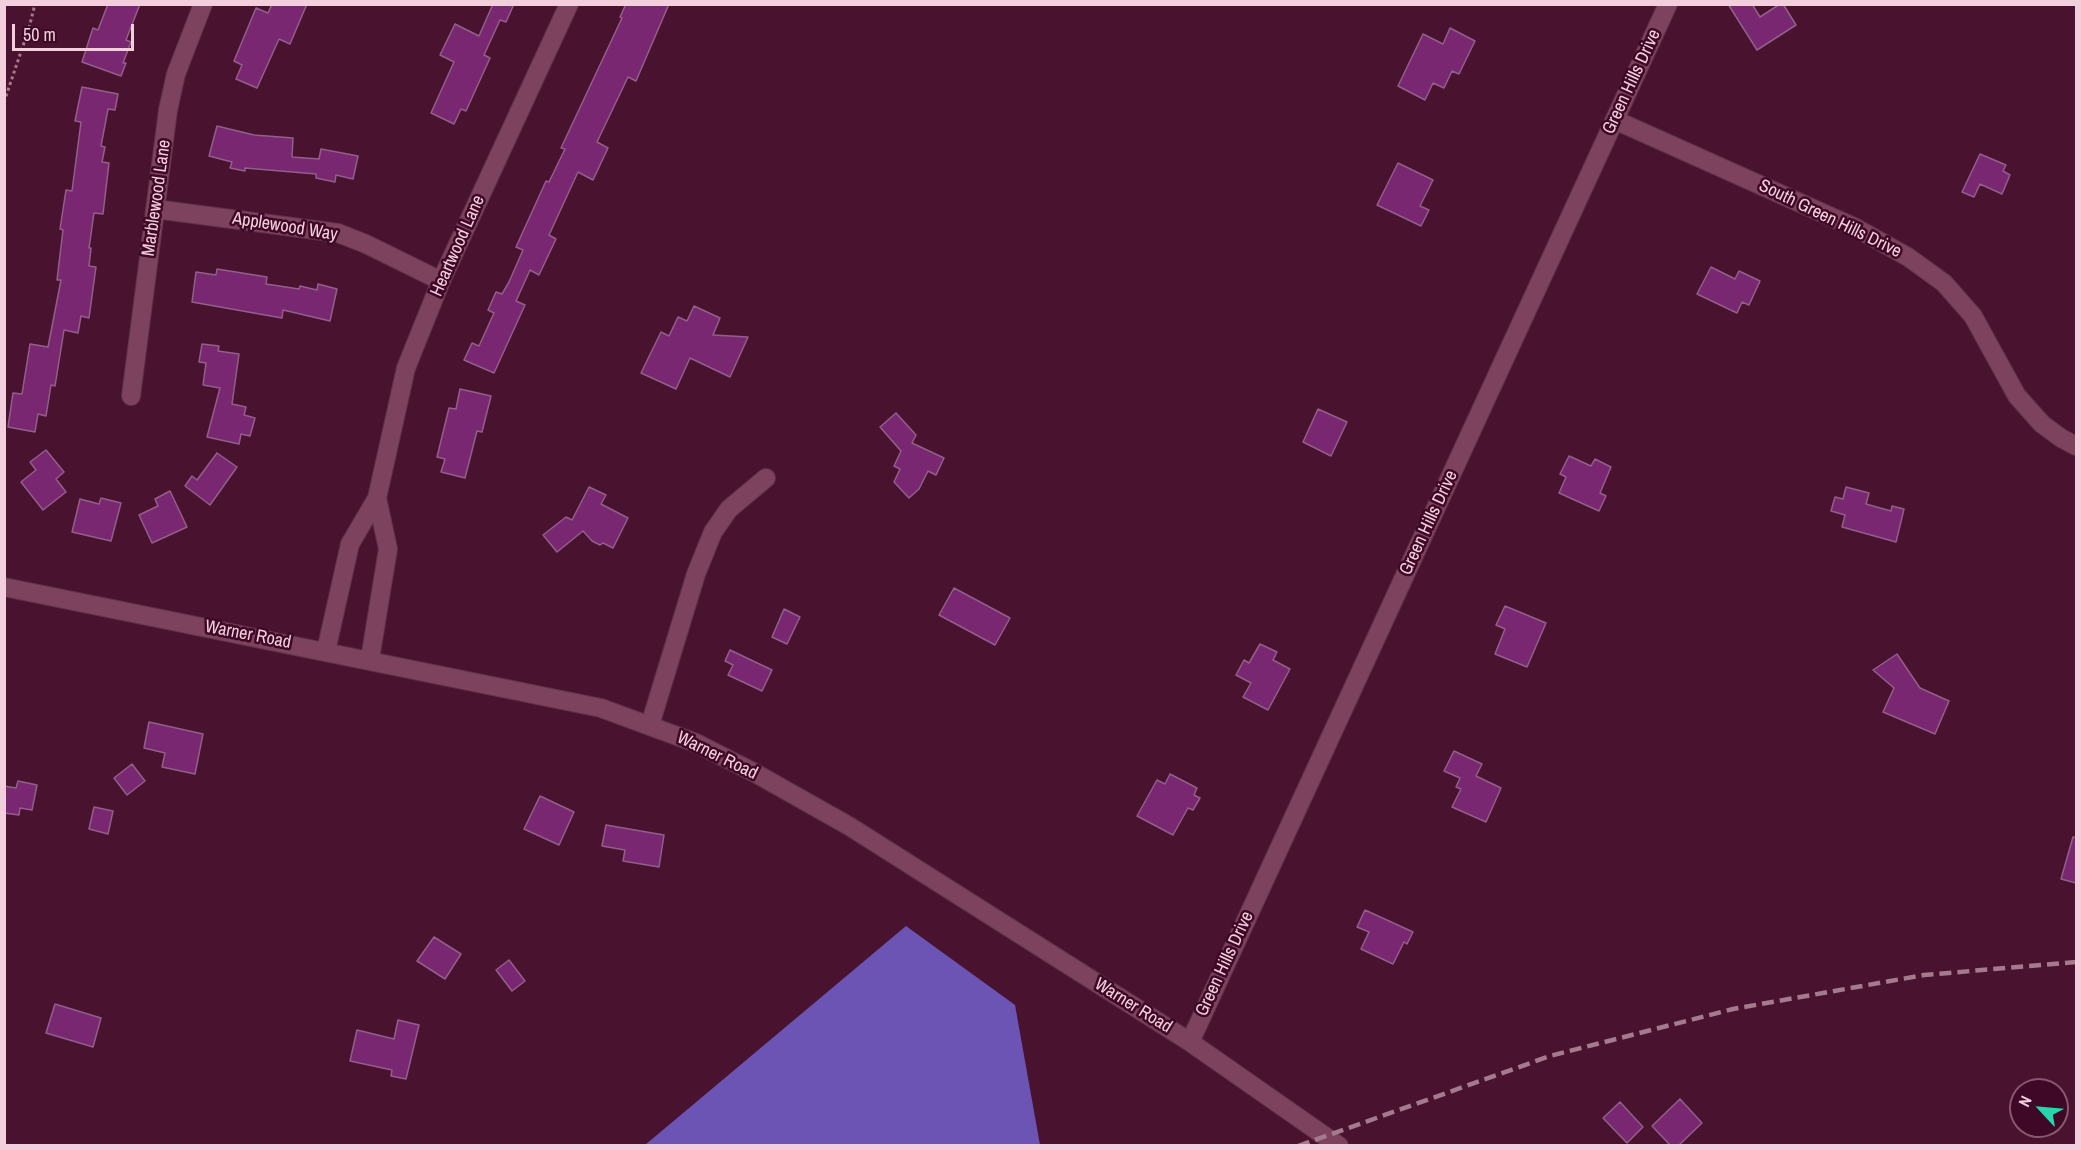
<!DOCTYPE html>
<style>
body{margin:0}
#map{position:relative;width:2081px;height:1150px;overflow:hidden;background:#491330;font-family:"Archivo Narrow",sans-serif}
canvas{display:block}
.frame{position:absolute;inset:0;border:6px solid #f3cfdd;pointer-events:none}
.north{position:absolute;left:2009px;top:1078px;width:60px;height:60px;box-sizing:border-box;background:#3e0826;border:2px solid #86586f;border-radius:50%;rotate:296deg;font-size:16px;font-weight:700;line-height:24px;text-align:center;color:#f3cfdd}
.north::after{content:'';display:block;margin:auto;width:21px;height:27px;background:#29d5ac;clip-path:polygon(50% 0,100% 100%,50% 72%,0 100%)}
.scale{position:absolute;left:12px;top:24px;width:122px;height:27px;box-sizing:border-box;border:3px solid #f3cfdd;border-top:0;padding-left:8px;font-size:18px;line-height:21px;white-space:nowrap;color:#f3cfdd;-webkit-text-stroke:4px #3e0826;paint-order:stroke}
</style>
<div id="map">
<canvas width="2081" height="1150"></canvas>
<div class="frame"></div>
<div class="north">N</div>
<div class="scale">50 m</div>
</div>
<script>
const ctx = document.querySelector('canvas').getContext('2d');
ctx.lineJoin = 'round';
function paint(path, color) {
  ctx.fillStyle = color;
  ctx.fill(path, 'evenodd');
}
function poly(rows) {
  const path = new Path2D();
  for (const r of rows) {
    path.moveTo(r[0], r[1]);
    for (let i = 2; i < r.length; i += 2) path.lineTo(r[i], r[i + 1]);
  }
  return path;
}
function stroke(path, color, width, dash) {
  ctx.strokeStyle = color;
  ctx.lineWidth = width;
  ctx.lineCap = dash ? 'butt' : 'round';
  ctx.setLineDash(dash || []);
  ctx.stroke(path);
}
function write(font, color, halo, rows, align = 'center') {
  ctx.font = font + ' "Archivo Narrow",sans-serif';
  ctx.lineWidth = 5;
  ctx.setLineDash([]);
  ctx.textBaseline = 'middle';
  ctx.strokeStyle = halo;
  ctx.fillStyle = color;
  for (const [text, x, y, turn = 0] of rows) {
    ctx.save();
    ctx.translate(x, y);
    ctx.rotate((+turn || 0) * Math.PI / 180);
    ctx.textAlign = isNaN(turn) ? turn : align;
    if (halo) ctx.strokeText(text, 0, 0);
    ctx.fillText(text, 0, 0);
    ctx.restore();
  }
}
const water = poly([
 [906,926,1015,1005,1040,1145,645,1145]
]);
const building = poly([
 [108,4,140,4,126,40,131,42,123,63,126,63,121,76,82,62,93,28,98,30,108,4],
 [272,4,307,4,290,44,279,39,257,88,236,79,242,65,234,61,256,8,268,13,272,4],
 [493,4,514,4,506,22,500,20,484,55,490,58,466,111,461,109,454,124,431,113,454,62,440,55,455,24,479,36,493,4],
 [626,4,669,4,636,81,628,77,597,142,608,148,593,180,578,172,549,235,556,239,539,275,530,270,516,301,525,305,494,373,464,360,472,343,479,346,494,313,488,310,496,292,502,294,509,282,523,250,516,247,546,181,549,182,565,149,561,148,622,18,620,17,626,4],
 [1728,4,1752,4,1760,17,1780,4,1783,4,1796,25,1757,50,1728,4],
 [1450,28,1475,41,1459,74,1452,71,1444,88,1433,83,1425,100,1398,86,1423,34,1443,44,1450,28],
 [82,87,118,94,115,110,108,109,101,146,105,147,102,162,109,163,103,214,94,213,89,248,91,248,89,266,96,267,89,318,81,316,78,333,64,330,55,386,51,385,46,416,38,414,35,432,8,427,13,393,22,394,30,344,48,347,61,280,57,280,63,230,60,229,66,190,72,191,81,122,75,121,82,87],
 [217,126,254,135,293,138,292,157,319,159,321,149,358,156,353,179,336,175,335,182,316,178,316,174,245,168,245,171,230,168,232,162,209,156,217,126],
 [1980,154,2006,165,2003,171,2010,175,2002,194,1980,184,1974,197,1962,192,1980,154],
 [1398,163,1433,180,1420,206,1429,210,1421,226,1377,205,1398,163],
 [1711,267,1735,279,1739,271,1760,281,1749,305,1742,302,1737,313,1697,294,1711,267],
 [217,269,267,277,266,284,299,289,300,286,317,290,318,284,337,289,330,321,283,310,282,318,192,302,196,272,216,275,217,269],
 [694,306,720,318,713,335,748,337,730,377,690,358,676,389,641,373,661,332,669,336,678,317,687,321,694,306],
 [202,344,219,346,218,351,239,354,232,404,246,407,244,415,255,418,250,436,241,434,239,444,207,437,220,388,203,385,206,363,199,362,202,344],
 [460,389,491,396,482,432,477,431,465,478,441,472,445,459,437,457,449,408,456,409,460,389],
 [1318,409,1347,422,1331,456,1303,442,1318,409],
 [896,413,916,435,912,443,944,458,936,475,928,471,919,489,909,498,894,482,900,469,894,466,901,451,880,427,896,413],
 [46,450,64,472,56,479,66,492,43,510,21,482,36,470,30,462,46,450],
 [217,453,237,467,210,505,185,486,192,476,197,480,217,453],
 [1569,456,1591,466,1595,459,1611,467,1600,493,1606,496,1599,511,1559,493,1566,477,1560,474,1569,456],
 [589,487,606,495,601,504,628,518,613,548,603,543,600,545,592,541,583,531,557,552,543,535,566,517,572,520,589,487],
 [1846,487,1869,493,1866,504,1891,511,1892,506,1904,509,1896,542,1842,527,1845,515,1831,511,1835,497,1843,499,1846,487],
 [170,491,187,527,152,543,139,515,158,506,155,499,170,491],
 [101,498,121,503,111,541,72,532,80,499,99,504,101,498],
 [954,588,1010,618,995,645,939,615,954,588],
 [1505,606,1546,623,1527,667,1495,654,1505,629,1496,625,1505,606],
 [784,609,800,617,787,644,772,637,784,609],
 [1260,644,1277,652,1273,660,1290,669,1268,710,1243,697,1251,683,1236,675,1244,660,1249,663,1260,644],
 [730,650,772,670,762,691,728,675,733,665,725,661,730,650],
 [1897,654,1920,688,1949,701,1935,734,1883,712,1894,688,1873,670,1897,654],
 [149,722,203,734,195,774,162,767,165,753,144,748,149,722],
 [1454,751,1482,764,1476,776,1501,788,1486,822,1452,807,1461,789,1456,787,1460,778,1444,771,1454,751],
 [132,764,145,781,127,795,114,778,132,764],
 [1170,774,1197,788,1194,795,1200,798,1193,810,1188,808,1173,835,1137,816,1157,780,1165,784,1170,774],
 [18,781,37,785,32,810,20,808,19,815,4,813,4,786,16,788,18,781],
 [540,796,574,812,559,845,524,829,540,796],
 [94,807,113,811,108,834,89,829,94,807],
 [606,825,664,835,659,867,623,861,625,850,602,846,606,825],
 [2073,837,2076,837,2076,883,2061,879,2073,837],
 [1365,910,1413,932,1407,944,1404,942,1393,964,1361,949,1369,932,1357,927,1365,910],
 [434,937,461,954,445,979,417,961,434,937],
 [509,960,525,981,512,991,496,970,509,960],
 [55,1004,101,1018,93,1047,46,1033,55,1004],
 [398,1020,419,1025,406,1079,391,1076,392,1070,350,1061,357,1030,394,1039,398,1020],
 [1680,1099,1702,1123,1678,1146,1671,1146,1652,1126,1680,1099],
 [1620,1102,1643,1127,1627,1143,1603,1118,1620,1102]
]);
const path = poly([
 [4,102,29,28,35,4]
]);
const minor = poly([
 [1615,120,1856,228,1908,257,1944,283,1973,316,2017,396,2042,424,2061,438,2076,446],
 [155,209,338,233,366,244,441,281],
 [131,396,168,110,176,74,203,4],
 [4,587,601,708,696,743,755,773,849,826,1190,1042,1339,1146],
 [326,651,350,544,377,498,406,368,441,281,569,4],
 [370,659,388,549,377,498],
 [650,725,696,574,713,532,729,509,766,478],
 [1190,1042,1668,4]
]);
const rail = poly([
 [1298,1146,1550,1056,1733,1009,1924,975,2076,962]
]);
const streetNames = [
 ["Green Hills Drive",1632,82,-65],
 ["Marblewood Lane",157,198,-82],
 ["South Green Hills Drive",1830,219,26],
 ["Applewood Way",285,227,9],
 ["Heartwood Lane",458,246,-66],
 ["Green Hills Drive",1429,523,-65],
 ["Warner Road",248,635,11],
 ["Warner Road",717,756,26],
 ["Green Hills Drive",1225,964,-65],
 ["Warner Road",1133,1006,32]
];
paint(water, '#6b54b4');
paint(building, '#792771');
stroke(building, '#915f8a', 1.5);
stroke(minor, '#5d3247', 20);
stroke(path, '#a5798d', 3, [3, 3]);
stroke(minor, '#7d425d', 18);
stroke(rail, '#a5798e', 4.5, [12, 6]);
write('18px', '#f3cfdd', '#3e0826', streetNames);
</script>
